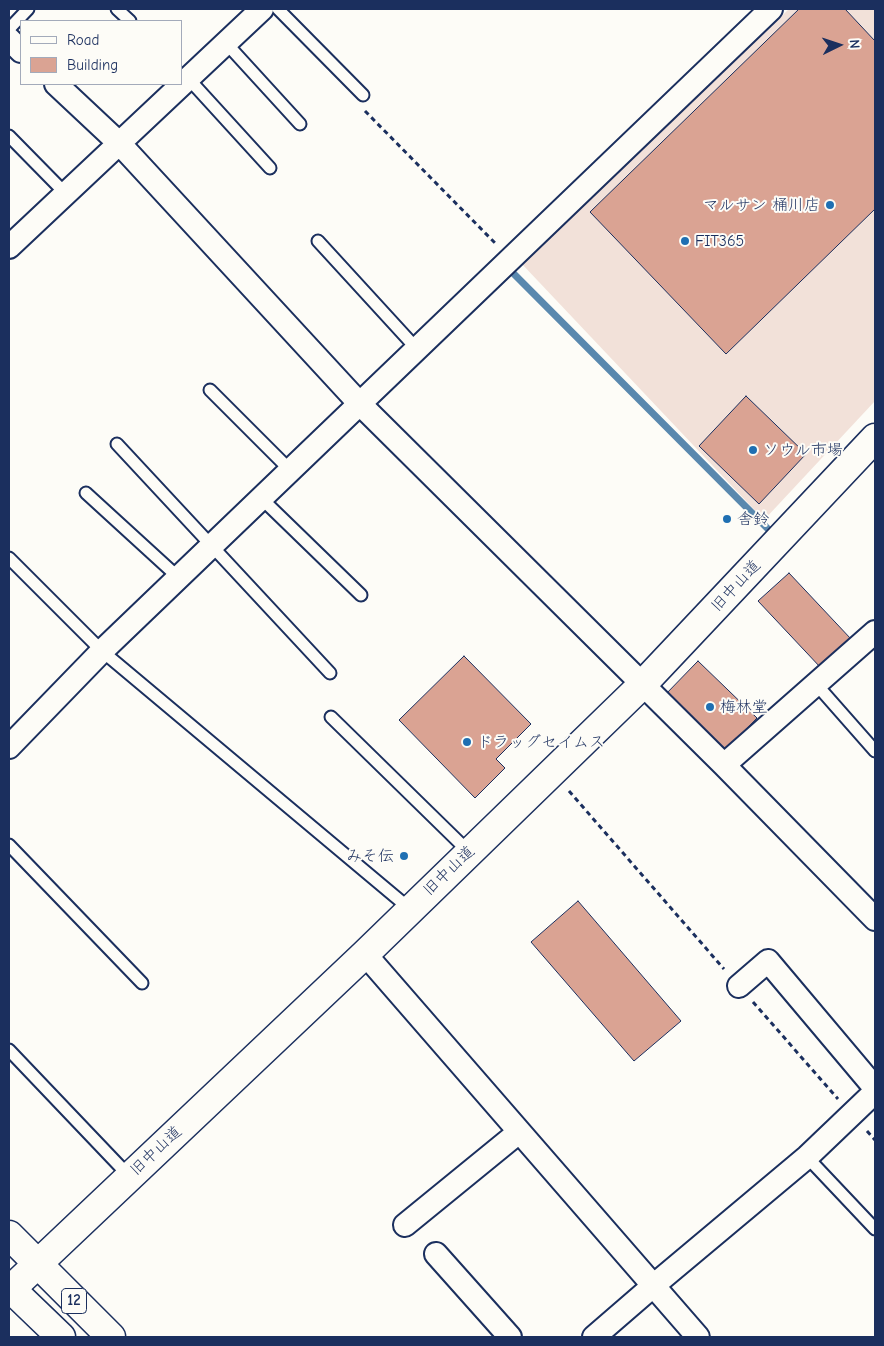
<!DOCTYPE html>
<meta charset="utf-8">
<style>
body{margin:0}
#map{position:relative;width:884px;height:1346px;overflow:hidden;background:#fdfcf7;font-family:"Comic Neue",sans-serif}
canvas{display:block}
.frame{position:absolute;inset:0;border:10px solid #1b2f5e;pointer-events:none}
.legend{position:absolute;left:20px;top:20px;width:162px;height:65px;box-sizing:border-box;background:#fdfcf7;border:1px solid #a3aaba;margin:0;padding:6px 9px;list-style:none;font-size:15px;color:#1b2f5e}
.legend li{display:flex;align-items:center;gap:10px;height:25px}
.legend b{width:25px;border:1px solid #a3aaba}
.north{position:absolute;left:814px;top:20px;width:50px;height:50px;-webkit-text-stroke:4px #fdfcf7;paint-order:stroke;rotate:86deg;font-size:14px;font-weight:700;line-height:20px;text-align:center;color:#1b2f5e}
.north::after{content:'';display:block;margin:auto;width:18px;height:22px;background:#1b2f5e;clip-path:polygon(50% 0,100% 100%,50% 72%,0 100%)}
</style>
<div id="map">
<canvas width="884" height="1346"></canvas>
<div class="frame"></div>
<ul class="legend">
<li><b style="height:6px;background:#fdfcf7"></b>Road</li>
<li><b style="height:14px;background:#daa393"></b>Building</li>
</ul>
<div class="north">N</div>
</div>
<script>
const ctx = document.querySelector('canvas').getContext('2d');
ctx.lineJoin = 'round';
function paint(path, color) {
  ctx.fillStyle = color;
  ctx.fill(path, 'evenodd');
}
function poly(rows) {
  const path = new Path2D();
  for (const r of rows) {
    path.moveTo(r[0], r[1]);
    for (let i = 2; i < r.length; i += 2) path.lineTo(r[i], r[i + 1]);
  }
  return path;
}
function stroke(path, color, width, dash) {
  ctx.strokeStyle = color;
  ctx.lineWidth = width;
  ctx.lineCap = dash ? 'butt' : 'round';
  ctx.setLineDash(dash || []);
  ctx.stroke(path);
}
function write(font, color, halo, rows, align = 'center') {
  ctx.font = font + ' "Comic Neue","Klee One",sans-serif';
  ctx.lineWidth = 4;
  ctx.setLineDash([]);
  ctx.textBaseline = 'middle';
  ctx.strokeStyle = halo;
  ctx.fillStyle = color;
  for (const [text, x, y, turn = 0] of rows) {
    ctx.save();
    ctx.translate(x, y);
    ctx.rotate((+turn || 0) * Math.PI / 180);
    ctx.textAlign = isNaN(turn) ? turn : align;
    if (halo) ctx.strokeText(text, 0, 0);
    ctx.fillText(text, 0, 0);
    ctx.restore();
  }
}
const built = poly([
 [789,9,875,9,875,401,764,520,521,263]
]);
const stream = poly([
 [509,269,772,533]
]);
const building = poly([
 [799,9,845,9,875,41,875,209,726,354,590,212,799,9],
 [746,396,806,454,759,504,699,446,746,396],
 [789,573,851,639,821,668,758,601,789,573],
 [464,656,531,724,496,759,505,768,475,798,399,720,464,656],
 [698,661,757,718,722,754,664,696,698,661],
 [578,901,681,1021,634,1061,531,942,578,901]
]);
const path = poly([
 [365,111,496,244],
 [569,791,724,969],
 [753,1002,838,1099],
 [867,1131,875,1140]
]);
const lane = poly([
 [117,9,130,21],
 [278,9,363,95],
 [9,29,28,9],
 [226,43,300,124],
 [187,77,270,168],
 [9,136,66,194],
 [318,241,416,348],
 [210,390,290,470],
 [117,444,330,673],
 [86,493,179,578],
 [261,498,361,595],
 [9,558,102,651,410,909],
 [816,684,875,751],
 [331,717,469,852],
 [9,845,142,983],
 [9,1050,130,1177],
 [807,1157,875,1229]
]);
const street = poly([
 [9,39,21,51],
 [56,84,120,144,359,403,724,765,875,919],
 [9,247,262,9],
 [9,747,102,651,771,9],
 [724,765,875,632],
 [365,954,698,1337],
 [739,986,768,961,875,1088],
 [405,1225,519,1132],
 [436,1254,510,1337],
 [594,1337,653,1286,807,1157,875,1092]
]);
const secondary = poly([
 [9,1291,365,954,642,685,875,438]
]);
const primary = poly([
 [9,1235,111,1337],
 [9,1287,61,1337]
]);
const markers = [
 [830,205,5,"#1f6fb2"],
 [685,241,5,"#1f6fb2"],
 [753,450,5,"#1f6fb2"],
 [727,519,5,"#1f6fb2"],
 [710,707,5,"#1f6fb2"],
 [467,742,5,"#1f6fb2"],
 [404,856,5,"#1f6fb2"]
];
const shields = [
 [74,1301,25]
];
const shieldNames = [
 ["12",74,1301]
];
const poiNames = [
 ["マルサン 桶川店",820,205,"right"],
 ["FIT365",695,241],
 ["ソウル市場",763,450],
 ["舎鈴",737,519],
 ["梅林堂",720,707],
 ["ドラッグセイムス",477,742],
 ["みそ伝",394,856,"right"]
];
const streetNames = [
 ["旧中山道",736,586,-47],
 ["旧中山道",449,871,-44],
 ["旧中山道",156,1151,-43]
];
paint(built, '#f2e1d9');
stroke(stream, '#5988ae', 7);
paint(building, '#daa393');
stroke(building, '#1b2f5e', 1);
stroke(lane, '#1b2f5e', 15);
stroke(street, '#1b2f5e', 26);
stroke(secondary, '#1b2f5e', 31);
stroke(primary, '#1b2f5e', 31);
stroke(path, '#1b2f5e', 3, [5, 4]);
stroke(lane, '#fdfcf7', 11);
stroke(street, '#fdfcf7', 22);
stroke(secondary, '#fdfcf7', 28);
stroke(primary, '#fdfcf7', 28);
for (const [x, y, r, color] of markers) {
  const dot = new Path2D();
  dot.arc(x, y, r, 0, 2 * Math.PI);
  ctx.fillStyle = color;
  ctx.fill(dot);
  stroke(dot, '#fdfcf7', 2);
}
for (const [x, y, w] of shields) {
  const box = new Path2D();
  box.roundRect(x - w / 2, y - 12.5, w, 25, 4);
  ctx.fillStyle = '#fdfcf7';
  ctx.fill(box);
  stroke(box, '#1b2f5e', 1);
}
write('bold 15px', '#1b2f5e', null, shieldNames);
write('16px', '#1b2f5e', '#fdfcf7', poiNames, 'left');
write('16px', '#1b2f5e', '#fdfcf7', streetNames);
</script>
